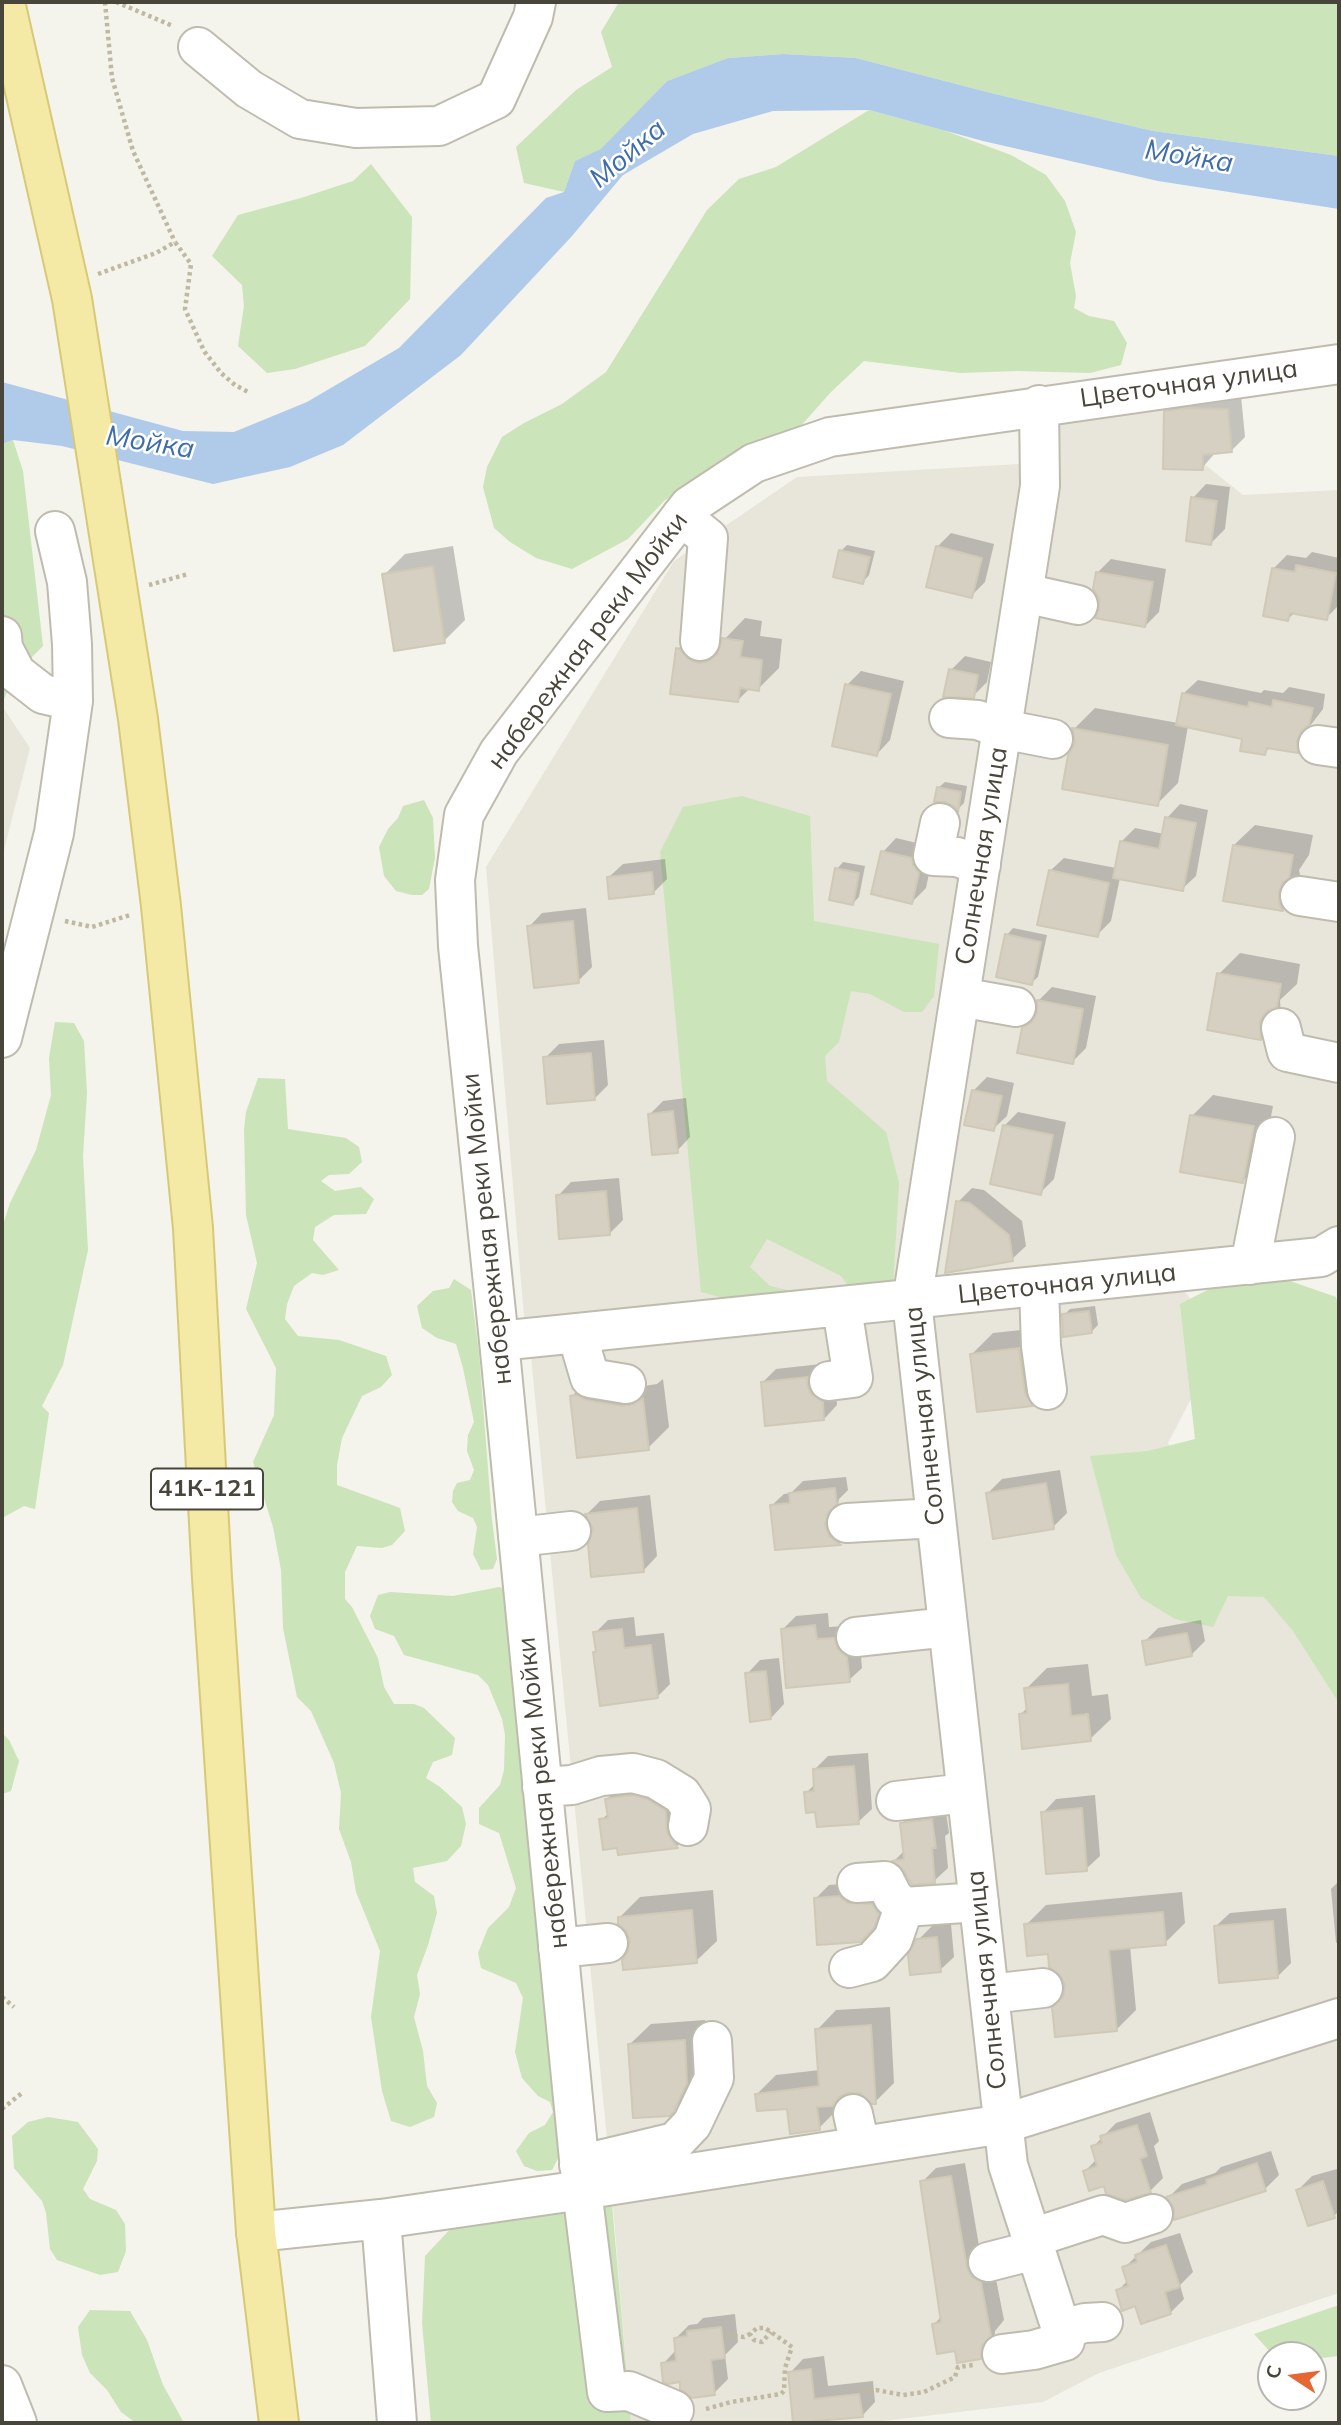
<!DOCTYPE html>
<meta charset="utf-8">
<style>
body{margin:0}
#map{position:relative;width:1341px;height:2425px;overflow:hidden;background:#f4f3ec;font-family:Mulish,sans-serif}
canvas{display:block}
.frame{position:absolute;inset:0;border:4px solid #48453a;pointer-events:none}
.north{position:absolute;left:1257px;top:2341px;width:70px;height:70px;box-sizing:border-box;background:#fff;border:2px solid #b6b5b0;border-radius:50%;rotate:283deg;font-size:19px;font-weight:700;line-height:28px;text-align:center;color:#48453a}
.north::after{content:'';display:block;margin:auto;width:24px;height:32px;background:#e46734;clip-path:polygon(50% 0,100% 100%,50% 72%,0 100%)}
</style>
<div id="map">
<canvas width="1341" height="2425"></canvas>
<div class="frame"></div>
<div class="north">С</div>
</div>
<script>
const ctx = document.querySelector('canvas').getContext('2d');
ctx.lineJoin = 'round';
function paint(path, color) {
  ctx.fillStyle = color;
  ctx.fill(path, 'evenodd');
}
function poly(rows) {
  const path = new Path2D();
  for (const r of rows) {
    path.moveTo(r[0], r[1]);
    for (let i = 2; i < r.length; i += 2) path.lineTo(r[i], r[i + 1]);
  }
  return path;
}
function stroke(path, color, width, dash) {
  ctx.strokeStyle = color;
  ctx.lineWidth = width;
  ctx.lineCap = dash ? 'butt' : 'round';
  ctx.setLineDash(dash || []);
  ctx.stroke(path);
}
function write(font, color, halo, rows, align = 'center') {
  ctx.font = font + ' Mulish,sans-serif';
  ctx.lineWidth = 5;
  ctx.setLineDash([]);
  ctx.textBaseline = 'middle';
  ctx.strokeStyle = halo;
  ctx.fillStyle = color;
  for (const [text, x, y, turn = 0] of rows) {
    ctx.save();
    ctx.translate(x, y);
    ctx.rotate((+turn || 0) * Math.PI / 180);
    ctx.textAlign = isNaN(turn) ? turn : align;
    if (halo) ctx.strokeText(text, 0, 0);
    ctx.fillText(text, 0, 0);
    ctx.restore();
  }
}
const residential = poly([
 [1181,399,1203,463,1243,495,1339,490,1339,1261,1184,1290,1215,1334,1193,1395,1168,1443,1182,1471,1339,1547,1339,2293,1099,2373,1043,2402,866,2423,631,2423,610,2170,531,1356,524,1316,486,867,674,561,797,477,1019,464,1068,409],
 [2,706,30,748,2,858]
]);
const green = poly([
 [619,2,1339,2,1339,156,1153,131,995,94,856,58,784,54,728,58,667,81,601,150,575,161,564,192,524,183,516,147,576,90,612,67,601,32],
 [869,110,943,130,1011,155,1046,175,1065,201,1076,232,1070,263,1076,296,1074,308,1089,316,1114,321,1127,343,1121,365,1090,373,1017,371,960,373,864,361,831,392,799,428,732,456,664,501,628,539,572,569,536,558,510,542,494,528,483,487,487,467,502,437,524,423,562,404,606,372,707,210,739,179,776,167],
 [371,164,412,217,410,299,365,346,295,369,267,373,238,346,244,306,242,285,212,256,238,215,301,198,353,181],
 [13,440,23,471,43,646,16,673,2,703,2,444],
 [742,796,810,816,814,921,939,944,934,996,922,1012,904,1012,870,994,851,991,839,1042,825,1056,827,1081,886,1132,899,1183,893,1287,852,1290,841,1276,767,1239,750,1267,770,1286,804,1294,745,1304,701,1292,660,852,683,807],
 [424,800,433,818,435,858,429,889,422,895,412,895,396,891,384,876,379,847,388,829,398,818,403,806],
 [55,1022,74,1023,84,1041,87,1093,83,1156,88,1250,63,1365,42,1406,49,1413,35,1509,24,1506,4,1517,2,1536,2,1228,10,1203,36,1150,51,1095,49,1058],
 [258,1078,285,1079,288,1129,346,1138,359,1147,362,1162,349,1174,329,1175,321,1181,335,1191,361,1187,374,1199,366,1214,334,1215,315,1227,313,1240,339,1270,323,1275,312,1273,294,1286,287,1304,285,1319,298,1336,339,1340,386,1356,392,1375,381,1387,362,1396,342,1438,337,1465,337,1485,400,1508,405,1531,392,1545,382,1548,357,1546,345,1572,345,1599,352,1607,378,1658,384,1687,394,1704,414,1704,424,1708,455,1738,452,1755,433,1762,426,1778,440,1787,462,1807,466,1824,461,1846,447,1861,413,1868,415,1882,434,1896,437,1913,428,1945,417,1975,420,1994,414,2017,423,2051,427,2086,437,2103,434,2117,410,2127,391,2121,382,2091,371,2017,380,1951,356,1892,351,1862,339,1829,341,1793,334,1763,311,1711,297,1697,283,1628,281,1570,273,1527,253,1462,274,1415,276,1368,246,1309,257,1263,246,1215,244,1129,246,1112],
 [454,1279,471,1290,479,1353,492,1520,497,1559,493,1569,481,1570,473,1554,477,1527,473,1518,458,1511,452,1502,453,1491,457,1483,470,1480,474,1470,467,1451,468,1435,474,1422,463,1368,456,1344,437,1338,422,1328,417,1306,433,1291,449,1288],
 [1290,1281,1336,1297,1339,1309,1339,1703,1293,1631,1264,1597,1228,1596,1213,1627,1175,1619,1141,1598,1116,1555,1090,1456,1148,1451,1195,1439,1180,1304,1223,1282],
 [499,1587,506,1589,562,2151,552,2170,537,2171,524,2166,516,2151,529,2133,545,2125,553,2112,550,2102,538,2096,522,2078,515,2052,523,1998,516,1983,481,1968,478,1953,488,1928,509,1907,516,1888,499,1833,479,1824,479,1808,500,1785,504,1770,505,1735,502,1719,488,1685,478,1675,404,1655,394,1636,375,1629,370,1616,378,1595,390,1592,453,1596],
 [2,1733,9,1740,19,1761,11,1791,2,1794],
 [48,2117,78,2122,98,2149,97,2161,83,2189,90,2199,116,2210,125,2224,126,2251,118,2272,100,2275,74,2266,57,2260,50,2249,46,2213,42,2201,14,2168,12,2136,28,2122],
 [612,2204,631,2423,431,2423,422,2323,425,2256,455,2224,563,2213],
 [1339,2305,1339,2356,1313,2359,1313,2355,1273,2355,1254,2334],
 [90,2310,130,2311,147,2340,163,2385,184,2423,136,2423,121,2412,107,2390,90,2373,82,2355,78,2327]
]);
const water = poly([
 [784,54,856,58,995,94,1153,131,1339,156,1339,209,1158,181,983,141,869,110,773,111,693,134,623,175,572,236,461,355,343,445,290,467,213,484,62,446,13,440,2,444,2,382,183,431,234,432,307,402,399,348,546,198,564,192,575,161,601,149,667,81,728,58]
]);
const shadow = poly([
 [1241,396,1245,437,1231,451,1216,452,1202,468,1166,412,1179,398],
 [1206,484,1230,487,1225,529,1211,543,1193,498],
 [951,533,994,544,985,582,971,596,937,547],
 [847,545,875,551,869,575,863,582,841,551],
 [453,546,465,620,444,641,384,575,405,554],
 [1312,552,1339,558,1339,605,1326,618,1295,612,1288,619,1274,568,1287,555,1306,558],
 [1111,559,1166,569,1159,612,1145,626,1101,609,1097,573],
 [745,618,762,621,760,636,782,639,779,668,758,689,750,688,738,700,672,692,678,649,698,629,709,639,721,643],
 [965,656,991,662,987,682,973,696,951,670],
 [861,671,904,681,890,740,877,754,847,685],
 [1198,680,1261,693,1264,690,1283,693,1289,687,1325,694,1323,709,1310,726,1311,738,1297,752,1271,747,1264,753,1244,738,1188,726,1178,783,1157,804,1076,743,1074,729,1095,708,1178,723,1184,693],
 [945,782,967,786,964,803,958,809,946,800,938,788],
 [1180,804,1208,810,1196,876,1182,889,1120,878,1111,921,1097,935,1050,871,1064,858,1116,868,1121,842,1135,828,1164,834,1167,818],
 [1255,825,1313,835,1309,855,1299,870,1303,889,1283,910,1225,900,1234,845],
 [896,838,925,845,932,859,926,888,912,902,883,852],
 [665,859,667,879,653,893,609,877,623,864],
 [843,862,865,866,859,897,853,903,837,869],
 [586,908,592,967,578,981,529,927,542,913],
 [1013,928,1047,935,1038,977,1031,983,1007,935],
 [1240,953,1300,964,1297,984,1280,1000,1281,1017,1261,1038,1219,974],
 [1052,987,1096,996,1086,1048,1072,1062,1023,1029,1038,1014,1038,1001],
 [604,1040,608,1085,594,1099,545,1058,559,1044],
 [987,1077,1014,1083,1007,1116,993,1129,973,1091],
 [1213,1095,1273,1106,1263,1160,1243,1181,1192,1116],
 [686,1098,690,1137,677,1151,649,1115,663,1101],
 [1018,1112,1066,1122,1054,1179,1040,1193,1004,1126],
 [619,1178,623,1220,609,1234,558,1196,571,1182],
 [972,1188,984,1190,1022,1221,1026,1246,1012,1259,958,1202],
 [1095,1306,1098,1325,1091,1332,1064,1315,1070,1309],
 [1040,1328,1052,1384,1032,1404,978,1410,972,1354,993,1333],
 [821,1364,836,1388,837,1405,824,1419,763,1382,776,1369],
 [593,1376,644,1386,657,1384,663,1379,669,1427,648,1448,572,1396],
 [1060,1470,1067,1513,1053,1527,988,1493,1002,1479],
 [846,1477,848,1490,839,1499,837,1512,852,1532,840,1543,796,1548,771,1506,784,1494,791,1493,803,1481],
 [650,1495,657,1556,644,1570,587,1514,600,1501],
 [828,1613,829,1627,847,1626,860,1644,862,1668,849,1680,783,1629,796,1616],
 [634,1617,636,1636,664,1633,670,1684,657,1697,595,1653,597,1650,595,1633,608,1620],
 [1201,1620,1205,1641,1191,1655,1144,1642,1158,1628],
 [779,1658,784,1704,771,1718,747,1674,760,1660],
 [1088,1664,1092,1696,1108,1694,1111,1719,1090,1739,1021,1714,1028,1707,1026,1689,1047,1668],
 [868,1753,872,1809,858,1822,817,1810,806,1793,815,1784,814,1770,828,1756],
 [628,1778,697,1826,677,1846,619,1853,619,1846,601,1820,609,1813,607,1799],
 [1095,1795,1100,1856,1086,1869,1043,1813,1056,1799],
 [945,1806,949,1833,945,1836,948,1868,934,1881,905,1869,894,1861,905,1850,902,1823,916,1809],
 [1339,1881,1339,1942,1336,1943,1331,1889],
 [854,1883,887,1912,874,1926,815,1899,829,1885],
 [713,1890,717,1941,696,1961,630,1952,631,1940,619,1918,640,1897],
 [1182,1892,1185,1923,1165,1943,1130,1946,1136,2010,1116,2030,1064,1998,1066,1985,1049,1952,1026,1925,1046,1905],
 [1286,1908,1291,1963,1277,1977,1216,1926,1230,1913],
 [951,1924,954,1957,940,1970,918,1940,932,1926],
 [890,2007,894,2083,875,2102,861,2092,844,2093,837,2099,838,2109,819,2128,789,2107,757,2094,776,2075,820,2070,817,2030,836,2010],
 [705,2020,707,2061,690,2093,669,2114,630,2044,651,2024],
 [1150,2112,1159,2141,1154,2146,1163,2178,1150,2191,1105,2184,1085,2171,1097,2159,1093,2147,1116,2123],
 [1271,2151,1279,2175,1265,2189,1176,2207,1169,2197,1182,2184,1215,2173,1221,2167],
 [965,2163,980,2252,994,2269,1004,2320,995,2331,994,2344,980,2357,956,2349,934,2324,941,2317,922,2182,936,2168],
 [1337,2169,1339,2176,1339,2211,1334,2216,1298,2190,1312,2176],
 [1180,2233,1193,2272,1180,2285,1184,2299,1170,2313,1118,2291,1128,2280,1124,2268,1151,2242],
 [735,2314,738,2342,725,2355,728,2379,714,2393,681,2380,663,2364,677,2349,676,2338,689,2325,697,2324,703,2318],
 [824,2356,828,2386,873,2381,875,2402,862,2416,795,2421,790,2373,803,2359]
]);
const building = poly([
 [1186,408,1228,409,1232,452,1203,455,1203,470,1163,469,1164,411,1186,408],
 [1191,497,1217,501,1211,545,1186,541,1191,497],
 [936,546,982,558,972,598,926,587,936,546],
 [839,550,870,557,863,584,833,577,839,550],
 [1296,565,1336,573,1327,620,1290,613,1288,621,1263,616,1272,568,1295,572,1296,565],
 [433,566,445,643,394,651,382,574,433,566],
 [1096,572,1153,582,1145,627,1095,618,1099,609,1099,598,1093,589,1096,572],
 [722,638,743,641,740,657,762,660,759,691,740,688,738,702,670,694,676,648,680,649,688,659,699,663,709,661,718,653,722,638],
 [949,669,978,675,974,698,943,697,949,669],
 [845,684,891,694,877,756,832,746,845,684],
 [1182,693,1248,707,1249,702,1272,707,1273,700,1313,708,1309,725,1301,731,1297,741,1298,753,1267,748,1265,755,1240,751,1242,739,1176,725,1182,693],
 [1072,728,1168,745,1158,806,1062,789,1068,755,1075,743,1072,728],
 [937,787,961,792,958,812,954,806,945,802,934,802,937,787],
 [1165,817,1196,823,1183,891,1113,878,1120,841,1159,849,1165,817],
 [1233,845,1293,855,1289,878,1283,883,1279,892,1279,903,1283,911,1223,901,1233,845],
 [881,851,912,858,913,865,919,873,912,904,871,894,881,851],
 [835,868,859,873,853,905,829,900,835,868],
 [1049,870,1109,883,1098,937,1037,925,1049,870],
 [652,872,654,894,609,899,607,877,652,872],
 [573,921,579,983,534,988,527,926,573,921],
 [1005,934,1041,942,1032,985,996,977,1005,934],
 [1217,973,1281,984,1277,1007,1266,1012,1260,1021,1261,1040,1207,1030,1217,973],
 [1037,1000,1083,1009,1073,1064,1017,1053,1022,1028,1032,1022,1037,1012,1037,1000],
 [591,1053,595,1100,547,1104,543,1057,591,1053],
 [972,1090,1002,1096,994,1131,964,1125,972,1090],
 [673,1111,678,1153,652,1155,648,1114,673,1111],
 [1190,1115,1254,1126,1243,1183,1180,1172,1190,1115],
 [1003,1125,1053,1135,1041,1195,990,1184,1003,1125],
 [606,1191,610,1235,559,1239,556,1195,606,1191],
 [956,1201,970,1203,1009,1235,1013,1261,945,1273,956,1201],
 [1089,1311,1092,1333,1063,1337,1062,1314,1089,1311],
 [1019,1348,1025,1393,1033,1406,977,1412,970,1354,1019,1348],
 [808,1377,807,1384,811,1394,823,1402,824,1420,765,1426,761,1382,808,1377],
 [577,1395,586,1400,622,1406,634,1404,643,1398,649,1450,577,1458,570,1396,577,1395],
 [1046,1483,1054,1529,993,1539,986,1493,1046,1483],
 [835,1488,837,1504,828,1513,825,1525,829,1536,841,1545,775,1550,770,1505,790,1503,789,1493,835,1488],
 [637,1508,644,1572,591,1577,588,1544,593,1529,585,1514,637,1508],
 [815,1625,817,1639,834,1638,838,1649,847,1657,850,1682,786,1688,781,1629,815,1625],
 [622,1629,624,1648,651,1645,658,1698,600,1706,593,1652,596,1652,593,1632,622,1629],
 [1187,1633,1192,1656,1146,1665,1142,1641,1187,1633],
 [766,1671,771,1719,750,1722,745,1673,766,1671],
 [1068,1684,1071,1716,1088,1714,1091,1741,1022,1749,1019,1714,1027,1713,1024,1688,1068,1684],
 [854,1766,859,1824,817,1827,815,1812,806,1813,804,1792,814,1791,813,1769,854,1766],
 [632,1795,647,1799,666,1811,667,1833,678,1848,618,1855,617,1848,603,1850,599,1819,608,1818,605,1799,632,1795],
 [1082,1808,1087,1871,1046,1874,1041,1812,1082,1808],
 [932,1819,936,1848,932,1848,935,1883,912,1885,904,1871,892,1861,904,1859,900,1823,932,1819],
 [839,1896,848,1903,872,1904,879,1914,874,1928,861,1942,817,1945,814,1898,839,1896],
 [692,1910,697,1963,623,1970,622,1960,628,1951,630,1940,626,1931,618,1924,618,1917,692,1910],
 [1163,1912,1166,1945,1109,1950,1117,2031,1055,2037,1052,2007,1063,1997,1065,1985,1060,1975,1049,1967,1048,1954,1027,1956,1024,1924,1163,1912],
 [1273,1921,1278,1978,1219,1983,1214,1926,1273,1921],
 [937,1937,941,1972,910,1975,908,1955,916,1939,937,1937],
 [871,2025,876,2104,872,2104,860,2093,848,2093,839,2097,833,2106,817,2107,820,2130,790,2134,787,2109,757,2111,755,2094,819,2086,815,2029,871,2025],
 [685,2040,687,2083,674,2111,670,2116,633,2118,628,2044,685,2040],
 [1137,2125,1147,2156,1140,2159,1151,2193,1125,2200,1106,2194,1104,2186,1089,2191,1083,2171,1097,2166,1091,2146,1102,2143,1100,2136,1137,2125],
 [1257,2163,1266,2191,1174,2220,1174,2208,1166,2197,1207,2184,1206,2180,1257,2163],
 [951,2176,967,2267,972,2277,981,2282,991,2336,982,2346,981,2359,957,2363,955,2351,937,2354,932,2324,941,2322,920,2181,951,2176],
 [1323,2181,1335,2218,1308,2226,1296,2190,1323,2181],
 [1166,2245,1180,2287,1165,2292,1171,2314,1141,2324,1135,2306,1122,2311,1116,2290,1128,2286,1122,2267,1137,2262,1135,2255,1166,2245],
 [721,2327,725,2358,711,2360,715,2395,692,2398,680,2389,680,2382,668,2384,663,2382,661,2363,676,2361,674,2338,687,2336,687,2331,721,2327],
 [811,2369,814,2399,859,2394,863,2417,793,2423,788,2372,811,2369]
]);
const path = poly([
 [105,2,112,78,133,151,175,242],
 [116,2,173,26],
 [98,274,156,253,175,242,191,264,185,309,204,351,221,373,235,385,250,393],
 [149,585,188,574],
 [65,921,92,927,130,915],
 [2,1997,14,2007],
 [2,2109,22,2093],
 [727,2335,744,2337,750,2334],
 [862,2392,876,2390,903,2395,924,2392,955,2377,958,2367,973,2365],
 [706,2409,731,2402,781,2394,784,2391,785,2368,792,2347,771,2332,765,2328,757,2328,750,2334,754,2340,762,2342,771,2332]
]);
const minor = poly([
 [198,47,249,89,300,119,356,128,439,126,496,99,533,17,536,2],
 [681,516,708,538,700,641],
 [1024,593,1078,605],
 [2,636,3,648,16,673,43,694,73,701],
 [949,718,978,720,1002,729,1053,739],
 [1318,745,1339,748],
 [940,823,933,856,957,857,981,865],
 [1300,896,1339,902],
 [960,997,1016,1007],
 [1281,1028,1287,1052,1339,1063],
 [2,1038,54,833,73,701,72,644,67,582,55,531],
 [1250,1265,1275,1137],
 [1039,1287,1041,1346,1047,1390],
 [582,1333,582,1351,590,1378,626,1384],
 [499,1341,1321,1257,1339,1246],
 [829,1381,853,1378,842,1308],
 [847,1523,936,1518],
 [518,1537,571,1531],
 [856,1637,948,1627],
 [542,1787,572,1785,601,1776,633,1773,656,1779,682,1795,691,1809,688,1826],
 [896,1801,966,1793],
 [857,1883,885,1881,893,1897,904,1907,979,1902],
 [558,1948,608,1943],
 [849,1968,872,1962,893,1939,904,1907],
 [989,1994,1043,1988],
 [853,2114,860,2146],
 [579,2165,675,2142,692,2124,714,2078,712,2041],
 [381,2219,397,2423],
 [256,2232,381,2219,582,2190,1003,2124,1339,2018],
 [1032,2238,1103,2215,1125,2223,1153,2214],
 [988,2262,1035,2250],
 [1061,2329,1085,2323,1103,2322],
 [1002,2354,1034,2350,1065,2341,1008,2165,912,1301,1040,486,1039,405],
 [2,2385,17,2423],
 [674,2410,629,2391,607,2392,582,2190,499,1341,458,946,455,880,464,815,499,752,689,506,754,463,830,437,1339,364]
]);
const major = poly([
 [5,2,72,299,138,719,161,906,193,1228,212,1578,256,2232,279,2423]
]);
const shields = [
 [207,1489,112]
];
const shieldNames = [
 ["41К-121",207,1489]
];
const streetNames = [
 ["Цветочная улица",1189,384,-8],
 ["набережная реки Мойки",588,641,-53],
 ["Солнечная улица",982,856,-81],
 ["набережная реки Мойки",487,1229,-96],
 ["Цветочная улица",1067,1284,-6],
 ["Солнечная улица",925,1416,-96],
 ["набережная реки Мойки",543,1793,-96],
 ["Солнечная улица",987,1980,-96]
];
const waterNames = [
 ["Мойка",628,154,-40],
 ["Мойка",1189,157,9],
 ["Мойка",150,443,9]
];
paint(residential, '#e8e5db');
paint(green, '#cbe4b9');
paint(water, '#b0caea');
paint(shadow, '#0003');
paint(building, '#d5d0c2');
stroke(building, '#cfc9b6', 2);
stroke(minor, '#bfbcaf', 42);
stroke(major, '#d8c976', 42);
stroke(path, '#bfb9a2', 4.5, [3.5, 3.5]);
stroke(minor, '#fff', 38);
stroke(major, '#f4e9a5', 38);
for (const [x, y, w] of shields) {
  const box = new Path2D();
  box.roundRect(x - w / 2, y - 20.5, w, 41, 5);
  ctx.fillStyle = '#fff';
  ctx.fill(box);
  stroke(box, '#48453a', 2);
}
write('bold 24px', '#48453a', null, shieldNames);
write('26px', '#48453a', '#fff', streetNames);
write('italic 28px', '#3e6daa', '#fff', waterNames);
</script>
